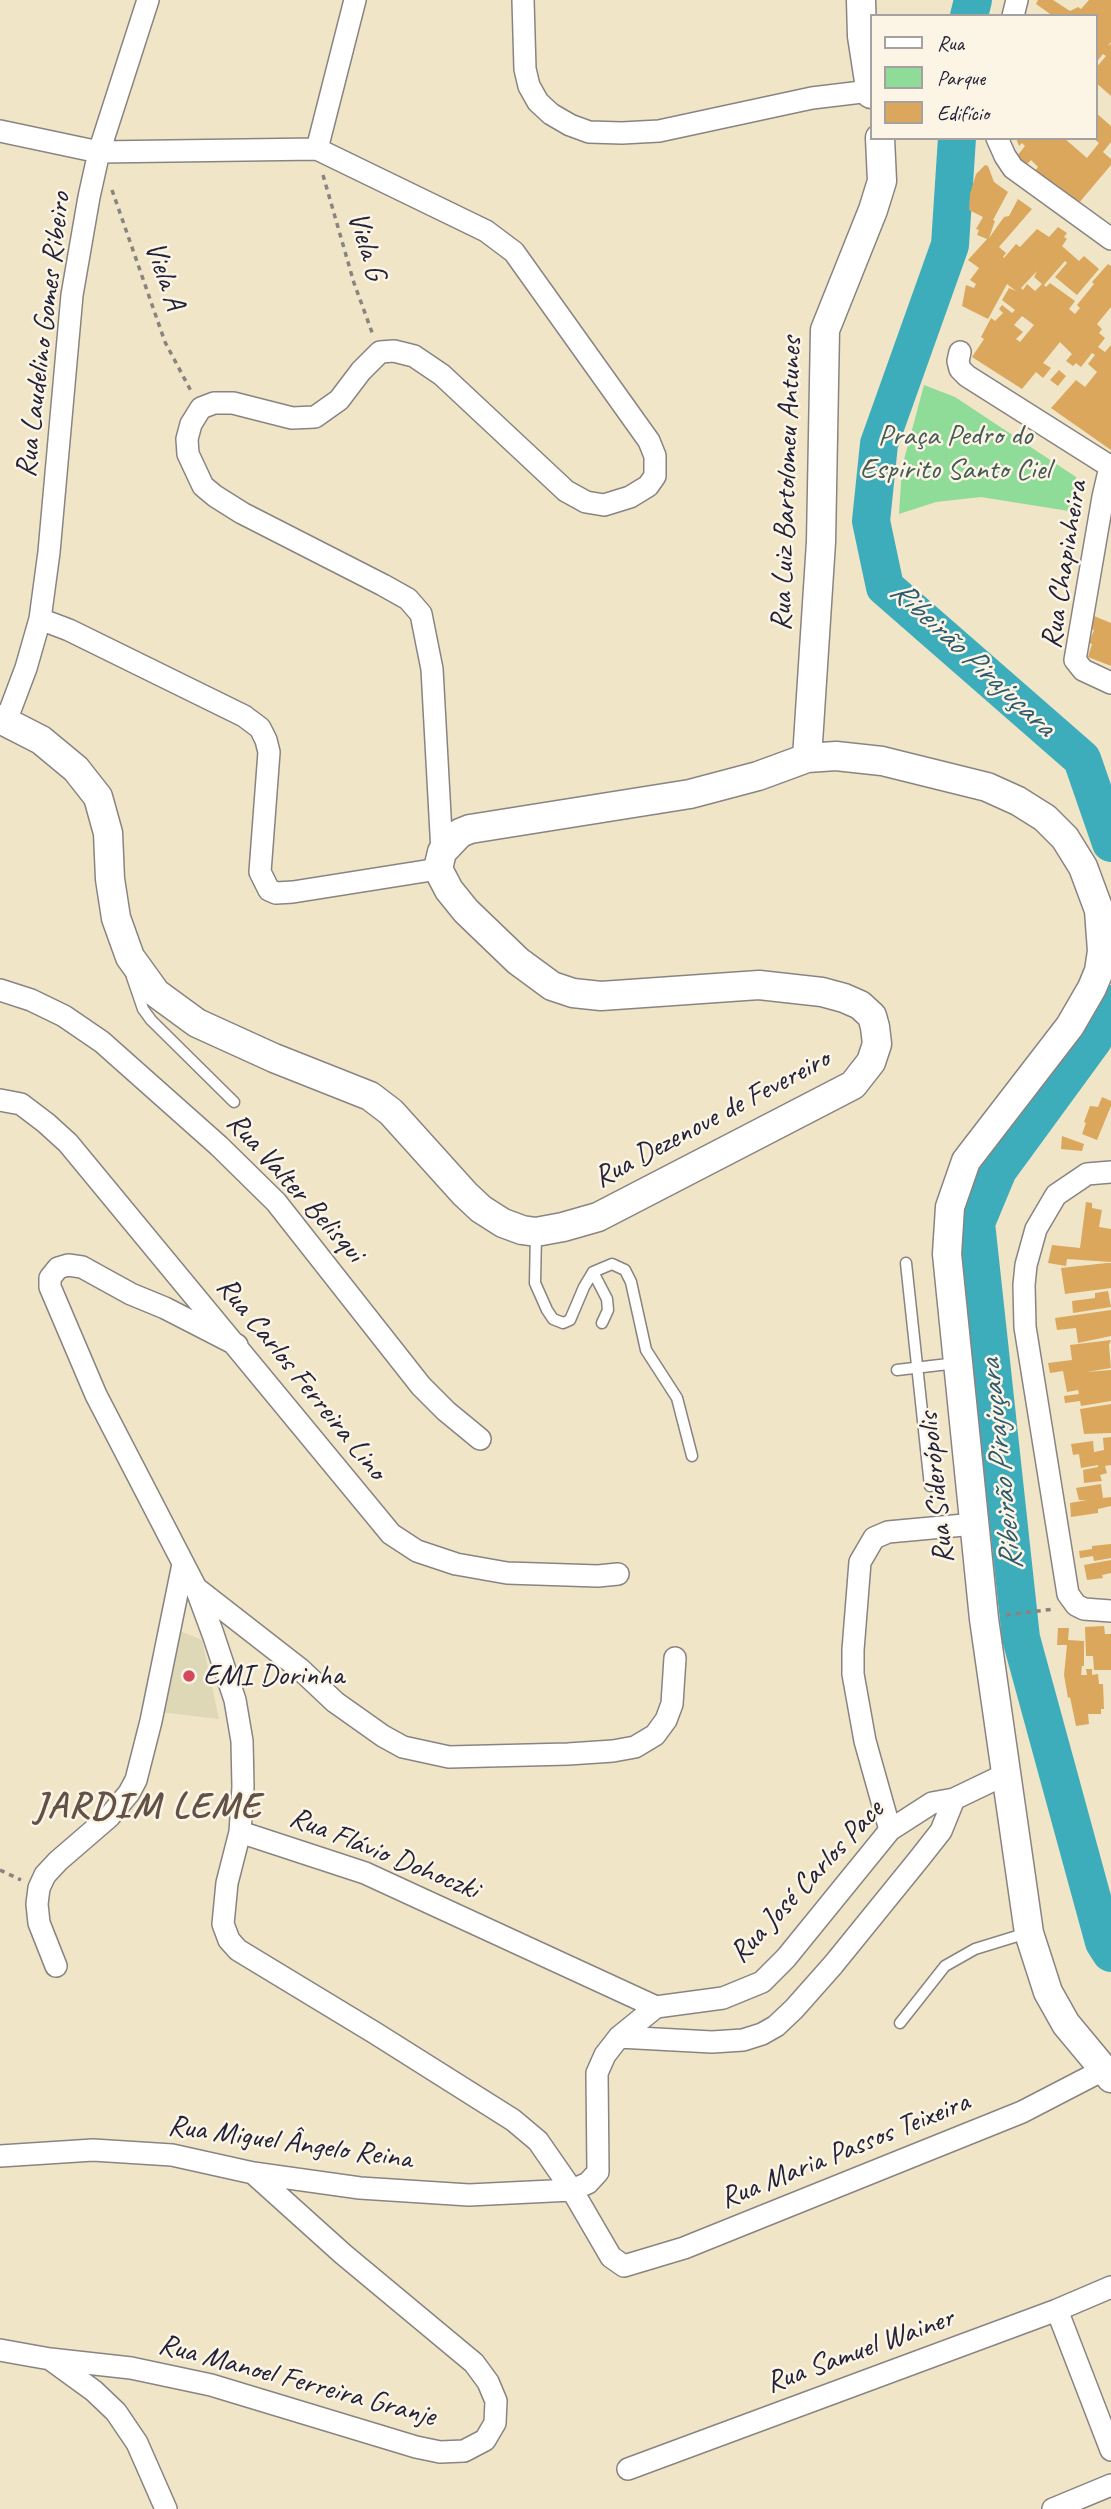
<!DOCTYPE html>
<meta charset="utf-8">
<style>
body{margin:0}
#map{position:relative;width:1111px;height:2509px;overflow:hidden;background:#f0e5c7;font-family:Caveat,sans-serif}
canvas{display:block}
.legend{position:absolute;left:870px;top:14px;width:228px;height:126px;box-sizing:border-box;background:#fcf5e5;border:2px solid #a5a1a1;margin:0;padding:9px 12px;list-style:none;font-size:21px;color:#22223b}
.legend li{display:flex;align-items:center;gap:14px;height:35px}
.legend b{width:35px;border:2px solid #a5a1a1}
</style>
<div id="map">
<canvas width="1111" height="2509"></canvas>
<ul class="legend">
<li><b style="height:9px;background:#fff"></b>Rua</li>
<li><b style="height:19px;background:#8fdb98"></b>Parque</li>
<li><b style="height:19px;background:#daa75d"></b>Edifício</li>
</ul>
</div>
<script>
const ctx = document.querySelector('canvas').getContext('2d');
ctx.lineJoin = 'round';
function fillPath(path, color) { ctx.fillStyle = color; ctx.fill(path, 'evenodd'); }
const shape = rows => new Path2D(rows.map(r => 'M' + r).join(''));
function stroke(path, color, width, dash) { ctx.strokeStyle = color; ctx.lineWidth = width; ctx.lineCap = dash ? 'butt' : 'round'; ctx.setLineDash(dash || []); ctx.stroke(path); }
function drawText(font, color, halo, rows, align = 'center') {
  ctx.font = font + ' Caveat,sans-serif'; ctx.lineWidth = 5; ctx.setLineDash([]); ctx.textBaseline = 'middle'; ctx.strokeStyle = halo; ctx.fillStyle = color; for (const [text, x, y, turn = 0] of rows) {
    ctx.save(); ctx.translate(x, y); ctx.rotate((+turn || 0) * Math.PI / 180); ctx.textAlign = isNaN(turn) ? turn : align; if (halo) ctx.strokeText(text, 0, 0); ctx.fillText(text, 0, 0); ctx.restore();
  }
}
fillPath(shape([
 [177,1630,202,1640,219,1719,160,1712]
]), '#ded8b7');
fillPath(shape([
 [924,385,955,397,1076,477,1075,512,981,497,936,502,899,514,902,467]
]), '#8fdb98');
stroke(shape([
 [969,16,973,0],
 [957,138,950,245,879,444,871,521,885,587,1082,759,1111,843],
 [1111,1004,1093,1040,998,1170,976,1223,1021,1638,1104,1942,1111,1953]
]), '#3eadbb', 38);
fillPath(shape([
 [1038,0,1053,0,1070,11,1078,7,1081,9,1089,0,1111,0,1111,42,1108,46,1111,44,1111,96,1095,82,1095,69,1106,56,1103,54,1095,64,1095,16,1053,16,1036,4],
 [1095,112,1111,126,1111,142,1103,152,1111,159,1111,165,1078,204,1034,172,1038,167,1031,160,1026,165,1017,156,1025,146,1022,143,1019,146,1016,138,1064,138,1087,158,1099,143,1093,138,1095,138],
 [985,165,988,166,994,182,1008,192,993,220,995,221,989,238,1004,217,1009,216,1018,199,1032,209,999,247,1006,253,1003,257,1004,258,1016,244,1020,247,1037,229,1049,237,1058,227,1067,233,1064,237,1067,239,1062,246,1079,261,1084,256,1099,269,1077,295,1055,277,1067,263,1065,261,1044,285,1046,287,1050,283,1075,301,1069,309,1075,314,1080,308,1077,305,1094,284,1092,282,1108,264,1111,266,1111,307,1097,324,1102,329,1099,333,1105,338,1098,347,1105,352,1111,345,1111,450,1051,408,1076,380,1085,387,1097,372,1088,364,1095,355,1092,353,1081,367,1076,363,1073,366,1066,361,1072,354,1060,342,1043,363,1051,368,1043,378,1036,372,1022,389,972,357,984,339,981,337,991,318,995,321,1003,313,999,309,1002,305,1012,313,1015,310,1002,300,1009,288,1016,291,1007,284,988,319,962,306,966,285,974,288,976,284,970,280,979,268,968,260,987,239,977,235,979,230,976,229,983,217,969,210,970,194,976,174],
 [1037,271,1034,277,1042,284,1035,291,1027,284,1023,290,1021,288],
 [1022,316,1034,325,1020,342,1016,339,1023,332,1014,325],
 [1059,370,1066,376,1058,386,1050,380],
 [1094,616,1111,623,1111,666,1088,657,1092,644,1089,643,1094,630,1092,629],
 [1102,1097,1111,1101,1111,1106,1097,1140,1082,1134,1086,1123,1084,1122,1090,1106,1098,1107],
 [1062,1136,1084,1144,1082,1151,1061,1149],
 [1086,1202,1092,1203,1092,1208,1102,1210,1099,1227,1111,1229,1111,1262,1067,1259,1066,1266,1048,1263,1052,1245,1080,1248],
 [1107,1263,1111,1263,1111,1288,1065,1294,1061,1268],
 [1108,1291,1111,1307,1073,1313,1072,1301,1095,1298,1095,1293],
 [1111,1310,1111,1336,1078,1343,1076,1328,1057,1330,1055,1318],
 [1111,1340,1109,1345,1111,1368,1086,1372,1111,1370,1111,1401,1081,1406,1080,1401,1065,1403,1064,1396,1079,1394,1078,1390,1067,1392,1063,1371,1050,1373,1048,1363,1072,1360,1070,1345],
 [1111,1404,1111,1433,1084,1434,1080,1409],
 [1111,1437,1111,1465,1105,1466,1107,1473,1100,1475,1102,1481,1084,1483,1083,1470,1098,1467,1098,1465,1081,1468,1079,1454,1073,1455,1071,1444,1093,1441,1094,1452,1104,1450,1103,1438],
 [1101,1484,1103,1498,1111,1497,1111,1506,1098,1509,1098,1513,1071,1517,1070,1503,1087,1500,1079,1500,1076,1488],
 [1111,1544,1111,1558,1094,1561,1093,1556,1080,1558,1079,1551,1092,1549,1092,1546],
 [1111,1560,1111,1573,1102,1575,1103,1578,1087,1580,1084,1565],
 [1104,1626,1105,1634,1111,1634,1111,1670,1094,1670,1093,1656,1086,1656,1085,1627],
 [1058,1628,1069,1628,1068,1640,1084,1641,1084,1666,1082,1666,1081,1675,1087,1675,1086,1669,1092,1669,1092,1675,1098,1674,1099,1684,1103,1684,1104,1709,1101,1709,1101,1714,1088,1714,1089,1724,1076,1726,1070,1697,1068,1698,1064,1675,1067,1645,1057,1645]
]), '#daa75d');
const lane = shape([
 [132,977,143,1009,151,1020,234,1102],
 [536,1233,535,1283,547,1310,553,1319,563,1323,570,1320,584,1287,593,1272,612,1264,625,1270,631,1282,646,1350,677,1398,692,1456],
 [906,1263,930,1486],
 [593,1272,607,1299,608,1310,602,1323],
 [897,1370,957,1363],
 [900,2023,945,1966,975,1949,1027,1933]
]);
const street = shape([
 [523,0,525,69,529,86,538,102,551,114,570,125,589,132,622,133,659,131,812,98,870,91],
 [1013,16,1017,0],
 [0,131,99,152,317,149,486,231,514,252,649,441,655,456,655,476,648,486,630,497,604,505,586,502,566,491,442,375,414,356,394,351,380,352,361,371,339,400,315,417,292,418,233,403,214,403,201,408,191,424,187,439,188,454,203,486,215,496,242,513,383,585,408,599,421,614,432,669,442,852],
 [997,138,1005,156,1013,168,1111,239],
 [317,149,355,0],
 [960,352,958,361,960,369,967,376,1111,467],
 [1110,467,1103,497,1075,660,1083,670,1111,683],
 [40,619,69,630,244,716,260,728,266,740,269,752,260,872,269,890,276,893,293,892,438,869],
 [6,721,26,668,40,619,49,552,72,295,89,197,99,152,148,0],
 [0,990,31,1000,64,1016,102,1042,219,1146,276,1202,421,1386,446,1411,480,1439],
 [0,1100,21,1104,46,1123,68,1143,391,1534,417,1551,456,1564,507,1573,598,1576,618,1574],
 [1111,1172,1087,1174,1056,1195,1036,1229,1026,1265,1024,1285,1025,1327,1068,1594,1076,1605,1084,1609,1111,1611],
 [237,1345,165,1308,131,1294,82,1267,68,1265,58,1268,50,1278,50,1287,96,1395,196,1588,213,1634,235,1700,242,1741,243,1787,240,1832,365,1873,656,2007],
 [196,1588,300,1669,335,1702,383,1736,403,1747,449,1757,568,1754,613,1751,635,1747,655,1735,666,1720,672,1704,675,1658],
 [890,1830,865,1741,853,1674,853,1650,860,1562,874,1538,888,1532,975,1524],
 [240,1832,227,1883,223,1924,229,1940,238,1950,375,2033,513,2120,538,2141,572,2190,611,2257,624,2266,684,2248,1022,2112,1105,2069],
 [56,1966,39,1923,37,1904,39,1888,45,1875,58,1861,109,1817,129,1793,136,1780,151,1721,183,1564],
 [619,2037,712,2042,743,2040,762,2034,776,2026,794,2009,833,1965,919,1859,941,1831,954,1799],
 [0,2156,93,2150,172,2155,253,2173,360,2188,469,2195,572,2190,588,2183,598,2172,597,2073,605,2055,619,2037,656,2007,723,1998,762,1982,786,1958,890,1830,932,1803,954,1799,1006,1774],
 [1057,2310,1111,2450],
 [0,2350,50,2359,94,2391,116,2412,137,2443,166,2509],
 [50,2359,131,2368,211,2385,416,2447,440,2452,464,2451,485,2440,495,2423,496,2401,488,2382,474,2363,343,2254,253,2173],
 [628,2469,1057,2310,1111,2287],
 [1053,2509,1111,2485]
]);
const secondary = shape([
 [861,0,862,36,871,94],
 [0,719,41,740,76,769,98,797,108,833,110,879,116,918,130,957,156,993,197,1023,274,1058,370,1096,391,1112,465,1194,481,1209,503,1223,522,1230,536,1232,563,1227,598,1217,853,1085,871,1062,877,1044,875,1027,872,1016,860,1005,844,998,822,992,759,985,601,996,573,993,552,986,518,961,466,911,449,890,438,869,442,852,460,833,470,829,690,794,758,776,807,758,836,756,882,761,987,787,1018,801,1045,818,1065,838,1083,867,1099,910,1102,951,1099,971,1092,988,1070,1026,966,1161,950,1207,947,1254,984,1619,1029,1933,1048,1992,1066,2024,1111,2078],
 [807,758,821,542,825,330,873,210,882,181,880,138]
]);
stroke(lane, '#898481', 13);
stroke(street, '#898481', 24);
stroke(secondary, '#898481', 31);
stroke(shape([
 [323,175,354,283,373,335],
 [112,190,165,342,191,391],
 [1006,1615,1054,1609],
 [0,1870,21,1880]
]), '#898481', 3.5, [5, 5]);
stroke(lane, '#fff', 10);
stroke(street, '#fff', 21);
stroke(secondary, '#fff', 28);
for (const [x, y, r, color] of [
 [189,1676,7,"#d1495b"]
]) { const dot = new Path2D(); dot.arc(x, y, r, 0, 2 * Math.PI); ctx.fillStyle = color; ctx.fill(dot); stroke(dot, '#fcf5e5', 2.5); }
drawText('30px', '#22223b', '#fcf5e5', [
 ["Viela G",366,246,73],
 ["Viela A",164,276,71],
 ["Rua Laudelino Gomes Ribeiro",44,335,-83],
 ["Rua Luiz Bartolomeu Antunes",787,484,-88],
 ["Rua Chapinheira",1065,565,-81],
 ["Rua Dezenove de Fevereiro",712,1119,-28],
 ["Rua Valter Belisqui",295,1188,48],
 ["Rua Carlos Ferreira Lino",301,1379,51],
 ["Rua Siderópolis",937,1488,-96],
 ["Rua Flávio Dohoczki",384,1854,22],
 ["Rua José Carlos Pace",807,1882,-47],
 ["Rua Miguel Ângelo Reina",290,2143,8],
 ["Rua Maria Passos Teixeira",845,2151,-22],
 ["Rua Samuel Wainer",860,2351,-20],
 ["Rua Manoel Ferreira Granje",297,2381,15]
]);
drawText('30px', '#435a57', '#fcf5e5', [
 ["Praça Pedro do",955,436],
 ["Espirito Santo Ciel",955,470]
]);
drawText('30px', '#22223b', '#fcf5e5', [
 ["EMI Dorinha",203,1676]
], 'left');
drawText('italic 32px', '#2d5a6e', '#fcf5e5', [
 ["Ribeirão Pirajuçara",972,659,43],
 ["Ribeirão Pirajuçara",1002,1465,-96]
]);
ctx.letterSpacing = '2px';
drawText('bold 37px', '#625147', '#fcf5e5', [
 ["JARDIM LEME",148,1807]
]);
ctx.letterSpacing = '0px';
</script>
